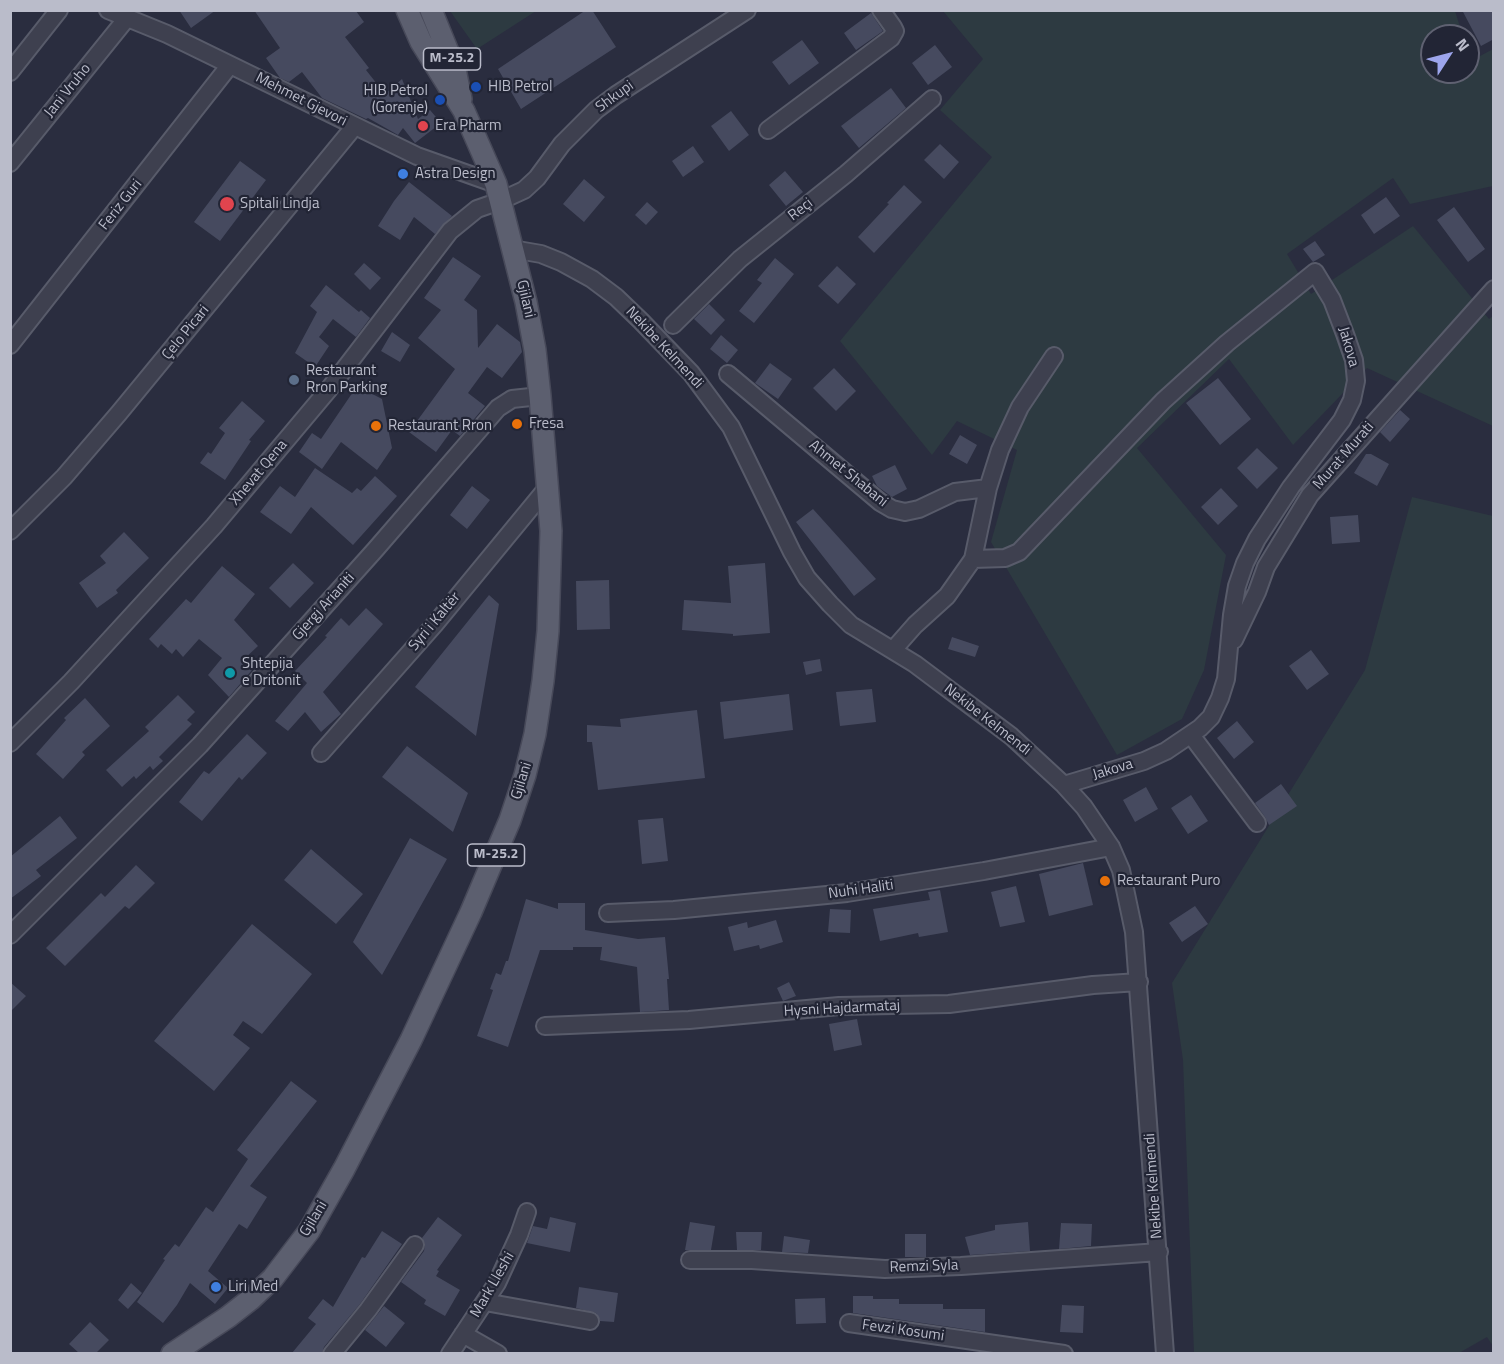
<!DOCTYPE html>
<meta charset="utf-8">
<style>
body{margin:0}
#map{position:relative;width:1504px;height:1364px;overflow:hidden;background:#2a2d3f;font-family:"Titillium Web",sans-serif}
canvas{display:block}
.frame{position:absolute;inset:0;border:12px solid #babcca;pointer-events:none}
.north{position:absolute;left:1420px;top:24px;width:60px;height:60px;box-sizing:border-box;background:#222535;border:2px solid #5f6171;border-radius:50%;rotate:54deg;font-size:16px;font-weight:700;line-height:24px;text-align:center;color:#babcca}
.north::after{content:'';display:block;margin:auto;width:21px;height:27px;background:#9da5ec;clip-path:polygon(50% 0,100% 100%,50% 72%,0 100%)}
</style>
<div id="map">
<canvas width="1504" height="1364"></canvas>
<div class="frame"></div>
<div class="north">N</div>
</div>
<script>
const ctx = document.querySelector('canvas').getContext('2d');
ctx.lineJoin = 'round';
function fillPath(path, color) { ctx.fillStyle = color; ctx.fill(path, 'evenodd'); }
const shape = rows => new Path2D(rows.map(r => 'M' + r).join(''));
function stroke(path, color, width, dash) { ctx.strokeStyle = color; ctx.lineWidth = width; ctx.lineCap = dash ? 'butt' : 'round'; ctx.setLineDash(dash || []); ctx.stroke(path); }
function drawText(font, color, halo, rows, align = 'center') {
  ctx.font = font + ' "Titillium Web",sans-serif'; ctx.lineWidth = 4.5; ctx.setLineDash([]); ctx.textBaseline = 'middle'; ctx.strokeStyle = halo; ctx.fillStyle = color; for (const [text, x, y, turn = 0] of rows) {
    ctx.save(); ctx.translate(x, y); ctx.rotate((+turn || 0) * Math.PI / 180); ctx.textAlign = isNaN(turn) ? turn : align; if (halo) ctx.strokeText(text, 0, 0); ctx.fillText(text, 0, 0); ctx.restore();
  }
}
fillPath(shape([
 [450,11,536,11,477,49],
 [943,11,1455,11,1463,36,1432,36,1432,72,1468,72,1468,53,1471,61,1493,49,1493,186,1410,204,1393,178,1287,254,1311,294,1413,226,1489,319,1493,316,1493,426,1367,368,1293,445,1229,359,1137,448,1226,555,1204,670,1182,719,1117,755,991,542,1017,450,957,421,932,455,840,341,992,157,940,110,983,59],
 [1412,497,1493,516,1493,1346,1487,1337,1459,1353,1194,1353,1183,1060,1172,983,1365,670]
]), '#2d3a41');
fillPath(shape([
 [179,10,216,10,191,28],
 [254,10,356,11,364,22,345,37,369,68,366,70,385,94,402,79,418,119,430,110,441,123,415,143,403,128,398,135,368,118,366,119,322,98,302,72,289,82,280,78,266,58,280,48],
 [586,10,592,10,616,47,521,109,498,69],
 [1462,10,1494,10,1494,39,1481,46],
 [871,13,883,31,856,50,844,33],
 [802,40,819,63,789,85,772,62],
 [935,45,952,67,928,85,912,63],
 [891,88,906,108,859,148,841,126],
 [731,111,749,135,729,151,711,126],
 [940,144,959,162,944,179,924,160],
 [693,146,704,162,683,177,672,161],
 [240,161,266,180,220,241,194,222],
 [785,171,803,192,786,206,769,185],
 [584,179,605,197,584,222,563,204],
 [409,182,452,216,435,234,414,217,400,240,378,226,394,201],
 [904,185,922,202,874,253,858,237,889,204,887,203],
 [1386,197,1400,216,1374,234,1361,215],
 [647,202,658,212,646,225,635,215],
 [1454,207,1485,249,1468,262,1437,220],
 [1315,241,1325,255,1313,262,1303,249],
 [453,257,481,276,464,300,477,310,478,348,497,324,520,342,522,352,502,378,487,367,468,393,485,406,460,436,452,430,436,452,409,432,455,369,418,338,441,310,424,298],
 [775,258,794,274,754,323,739,311,762,283,757,280],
 [364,263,381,278,370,290,354,274],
 [837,266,856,284,838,304,818,286],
 [326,285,359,312,361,310,370,318,356,337,333,319,319,337,329,346,315,367,295,353,317,312,310,306],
 [709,304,725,320,711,335,694,319],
 [392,332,410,345,400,362,381,351],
 [721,335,738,350,727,363,710,349],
 [770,363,792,379,778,399,755,383],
 [834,368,856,391,836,411,813,388],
 [1218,378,1251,419,1220,445,1186,403],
 [357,386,382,399,392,448,377,470,341,442,322,469,299,452,312,433,321,439],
 [242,401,265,421,249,440,251,441,225,480,200,463,208,452,211,454,225,433,219,428],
 [1400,410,1410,419,1390,442,1380,432],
 [960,435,977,445,967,464,949,454],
 [1257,448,1278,468,1257,489,1237,468],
 [1366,454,1371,454,1389,464,1377,486,1354,473],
 [895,465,907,489,892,497,877,486,872,476],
 [315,468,352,493,357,488,361,491,375,476,397,496,353,545,311,507,291,534,260,512,280,486,295,497],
 [472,486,490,500,467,529,450,515],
 [1221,488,1238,506,1218,525,1201,507],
 [813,509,876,579,854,596,796,522],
 [1358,515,1360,542,1332,544,1330,517],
 [124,532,149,558,116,590,118,593,97,608,79,583,106,563,100,556],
 [293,563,314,583,290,608,269,588],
 [765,563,770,633,733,636,733,634,682,630,684,600,731,603,728,566],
 [222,566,255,594,234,620,258,646,242,661,252,670,229,697,208,675,222,658,199,639,183,657,176,649,172,654,161,644,158,648,149,639,186,599,191,603],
 [609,580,610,629,577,630,576,581],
 [489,595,499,604,476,736,415,687],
 [366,608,383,624,323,692,341,714,321,732,305,712,288,731,275,721,307,683,295,671,327,637,325,636,341,618,349,626],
 [952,637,979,646,975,657,948,649],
 [1311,650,1329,674,1307,690,1289,666],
 [820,659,822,671,806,675,803,662],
 [872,689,876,722,840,726,836,692],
 [789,694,793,730,724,739,720,702],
 [178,695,195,712,187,720,192,724,159,757,163,761,153,770,150,766,136,779,134,776,122,787,106,770,149,731,145,727],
 [85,698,110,726,82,752,85,755,63,779,36,754,66,720,64,718],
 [697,710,705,778,598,790,592,742,587,742,587,725,621,727,620,719],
 [1237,721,1254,742,1234,759,1217,738],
 [247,734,267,753,242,780,239,777,202,821,179,802,204,771,209,774],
 [407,746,468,793,453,832,382,777],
 [1281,784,1297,806,1269,825,1265,817,1255,803],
 [1146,787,1158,809,1135,822,1123,800],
 [1191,795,1208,821,1188,834,1171,808],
 [60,816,77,838,36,870,41,876,10,899,10,857],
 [663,818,668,861,642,864,638,820],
 [410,838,447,859,382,975,353,942],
 [311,849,363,894,336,924,284,880],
 [1083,863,1093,905,1049,916,1039,874],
 [136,865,155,883,129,909,125,906,65,966,46,948,101,893,105,897],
 [1016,886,1025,922,1000,927,991,892],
 [940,890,948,932,919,937,918,933,880,941,873,909,930,900,928,892],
 [526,899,558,909,558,903,585,903,585,930,638,939,665,937,669,979,667,979,669,1010,640,1012,637,967,600,960,602,947,573,947,573,950,540,950,508,1047,477,1036,493,990,490,989,496,973,501,975,506,961,508,961],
 [1195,906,1208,924,1182,942,1169,923],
 [830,909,851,910,850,933,828,932],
 [776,920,783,942,760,949,759,945,734,951,728,927,747,922,748,928],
 [252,924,312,974,262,1034,243,1021,233,1035,250,1048,214,1091,154,1041],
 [10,982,26,996,10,1012],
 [789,982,796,996,783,1001,777,988],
 [857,1019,862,1045,834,1051,829,1024],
 [291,1081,317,1101,250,1186,267,1197,247,1229,239,1224,208,1271,228,1288,215,1304,190,1283,177,1305,163,1323,137,1302,165,1260,163,1259,175,1244,179,1247,206,1207,213,1212,248,1159,237,1150],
 [438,1217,462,1235,437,1270,439,1271,436,1276,460,1290,445,1316,424,1304,426,1300,401,1282,424,1251,425,1245,422,1238],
 [550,1217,576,1223,570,1252,527,1243,533,1226,547,1229],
 [690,1222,715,1226,711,1250,685,1250],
 [1028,1222,1030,1251,970,1255,965,1237,995,1230,995,1225],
 [1061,1223,1092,1224,1091,1246,1059,1249],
 [382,1231,402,1244,360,1304,324,1347,322,1353,292,1353,316,1324,308,1318,323,1299,333,1307,362,1257,365,1258],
 [736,1232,762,1232,761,1250,737,1250],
 [905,1234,926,1234,926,1257,905,1257],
 [784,1236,810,1240,808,1253,782,1252],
 [131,1283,142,1293,128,1309,118,1300],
 [579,1287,618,1293,614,1322,600,1321,596,1313,576,1308],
 [853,1296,873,1296,873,1299,899,1299,899,1304,943,1304,943,1309,985,1309,985,1332,853,1313],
 [825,1298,826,1323,796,1324,795,1299],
 [1062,1305,1084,1306,1083,1333,1060,1332],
 [384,1306,405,1323,386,1347,365,1330],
 [90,1322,109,1340,96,1353,79,1353,69,1344]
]), '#464a5f');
const minor = shape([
 [108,10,167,34,417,156,496,184],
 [10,72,59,10],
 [768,130,891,38,895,31,893,27,881,10],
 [10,163,127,18],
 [512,249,541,254,561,262,592,279,616,297,641,321,691,373,731,427,792,552,807,578,830,604,851,625,915,664,1011,736,1064,785,1084,807,1111,847,1121,870,1134,932,1165,1354],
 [673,325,740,259,846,174,932,99],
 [10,345,230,65],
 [728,374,880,502,892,509,905,512,919,509,955,492,988,488],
 [10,531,64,477,119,413,354,127],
 [973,559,1005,558,1019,552,1163,401,1227,343,1315,272,1332,300,1345,334,1354,360,1356,381,1352,400,1342,420,1291,487,1257,539,1245,563,1237,586,1232,615,1226,679,1220,698,1211,717,1200,728,1166,751,1144,761,1064,785],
 [1234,640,1257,592,1266,567,1310,495,1494,289],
 [893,650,915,625,947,596,973,559,988,488,1000,450,1020,407,1054,356],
 [1191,735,1257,823],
 [10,743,71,682,214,526,329,389,450,231,477,209,500,201,524,190,537,178,562,144,596,110,616,95,747,10],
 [321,753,435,624,547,488],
 [608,913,674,910,847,893,984,871,1111,847],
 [10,935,200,745,375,550,498,408,512,399,540,396],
 [545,1026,689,1020,839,1006,949,1004,1093,985,1139,982],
 [690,1260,752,1260,885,1269,961,1266,1159,1252],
 [485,1302,590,1321],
 [849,1323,1064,1354],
 [463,1334,498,1354],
 [332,1354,368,1310,415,1245],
 [450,1354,497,1283,519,1235,527,1212]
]);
const major = shape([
 [431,10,455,69,461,99],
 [172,1354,228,1317,251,1299,273,1278,309,1231,344,1169,411,1040,471,912,510,820,525,775,535,734,543,681,548,631,551,531,540,396,535,350,526,302,496,184,464,111,421,42,407,10]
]);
stroke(minor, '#585b6a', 20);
stroke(major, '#474959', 24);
stroke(minor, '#3e404f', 16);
stroke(major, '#5c5f6f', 21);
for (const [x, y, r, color] of [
 [476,87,6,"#1a4fb4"],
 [440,100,6,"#1a4fb4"],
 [423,126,6,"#e0444e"],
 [403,174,6,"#3f7fe0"],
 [227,204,8,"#e0444e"],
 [294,380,6,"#5c6f8a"],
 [517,424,6,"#e8710a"],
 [376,426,6,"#e8710a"],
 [230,673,6,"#0f9aa8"],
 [1105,881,6,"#e8710a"],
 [216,1287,6,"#3f7fe0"]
]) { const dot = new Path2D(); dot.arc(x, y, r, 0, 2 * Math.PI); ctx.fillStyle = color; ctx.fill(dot); stroke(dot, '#222535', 2); }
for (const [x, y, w] of [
 [452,59,57],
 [496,855,57]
]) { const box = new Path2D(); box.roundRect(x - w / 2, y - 11, w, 22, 4.5); ctx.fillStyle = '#222535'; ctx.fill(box); stroke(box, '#babcca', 1.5); }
drawText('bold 14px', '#babcca', null, [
 ["M-25.2",452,59],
 ["M-25.2",496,855]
]);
drawText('15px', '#babcca', '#222535', [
 ["HIB Petrol",488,87],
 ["HIB Petrol",428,91,"right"],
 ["(Gorenje)",428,108,"right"],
 ["Era Pharm",435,126],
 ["Astra Design",415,174],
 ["Spitali Lindja",240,204],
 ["Restaurant",306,371],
 ["Rron Parking",306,388],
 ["Fresa",529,424],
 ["Restaurant Rron",388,426],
 ["Shtepija",242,664],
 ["e Dritonit",242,681],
 ["Restaurant Puro",1117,881],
 ["Liri Med",228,1287]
], 'left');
drawText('15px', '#babcca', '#222535', [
 ["Jani Vruho",68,91,-51],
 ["Shkupi",615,97,-36],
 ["Mehmet Gjevori",301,100,27],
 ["Feriz Guri",121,205,-52],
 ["Reçi",801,210,-38],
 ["Gjilani",525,299,77],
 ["Çelo Picari",186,333,-51],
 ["Jakova",1348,347,74],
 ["Nekibe Kelmendi",664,348,47],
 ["Murat Murati",1344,456,-49],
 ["Xhevat Qena",259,473,-50],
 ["Ahmet Shabani",848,474,39],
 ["Gjergj Arianiti",324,607,-48],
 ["Syri i Kaltër",435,622,-50],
 ["Nekibe Kelmendi",987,720,38],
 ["Jakova",1113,770,-17],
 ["Gjilani",522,781,-73],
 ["Nuhi Haliti",861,890,-8],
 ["Hysni Hajdarmataj",842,1009,-3],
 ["Nekibe Kelmendi",1154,1186,-94],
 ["Gjilani",314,1219,-59],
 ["Remzi Syla",924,1267,-2],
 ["Mark Lleshi",493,1285,-60],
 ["Fevzi Kosumi",903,1331,8]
]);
</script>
